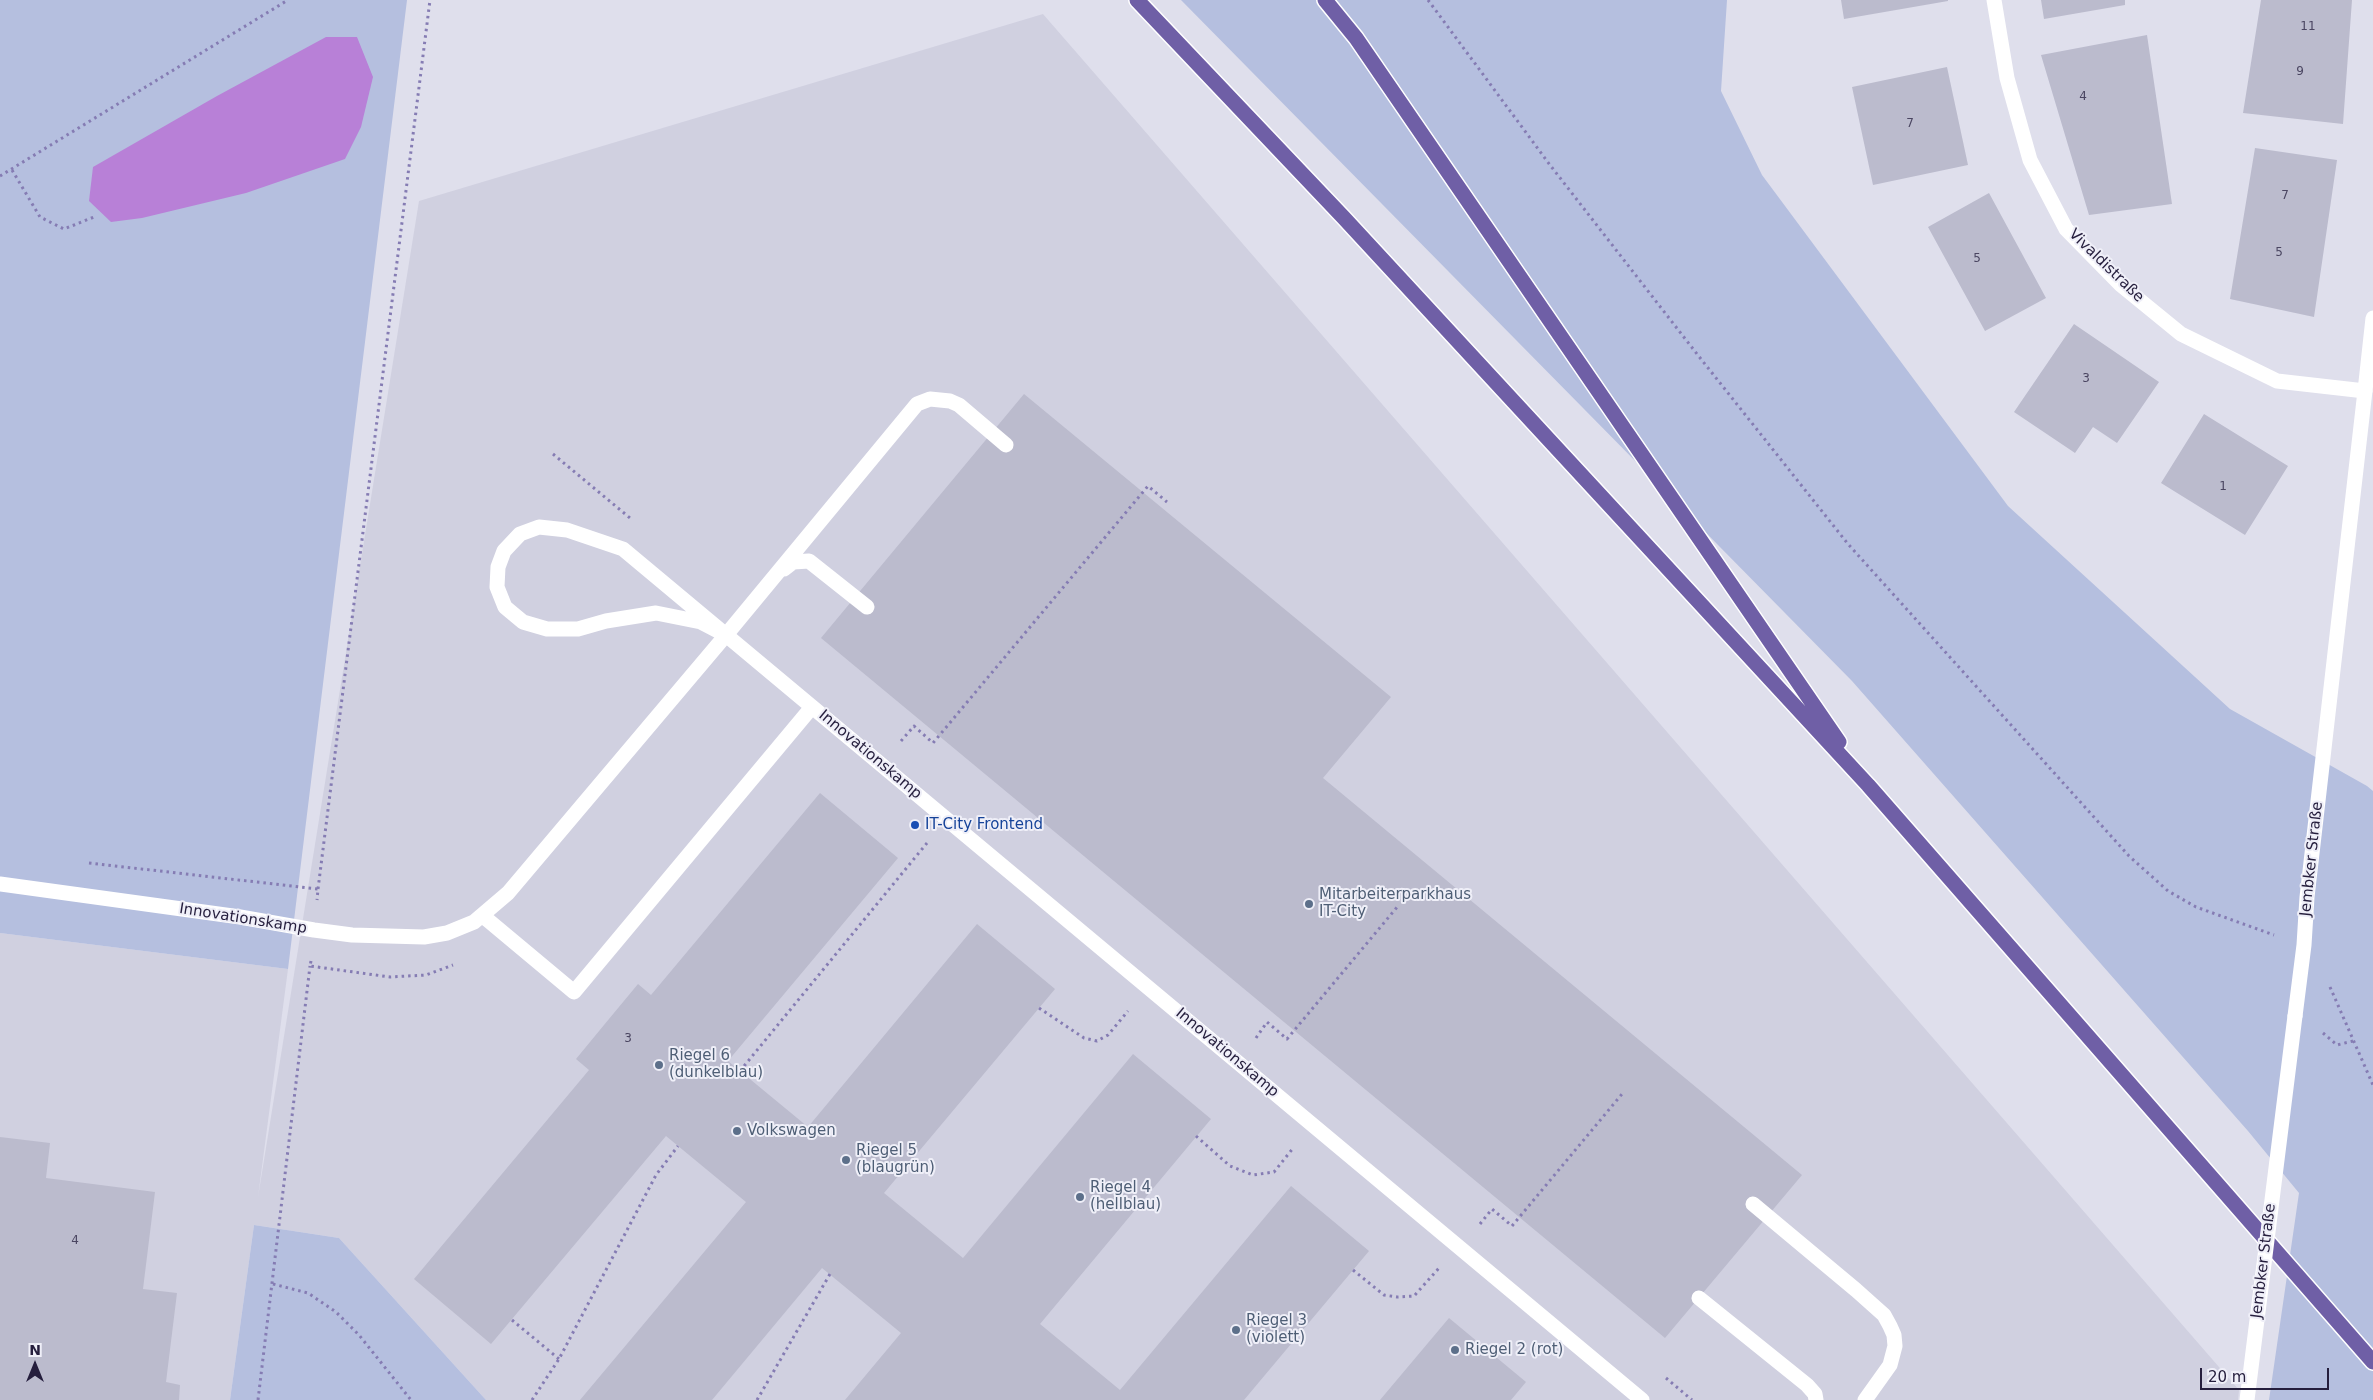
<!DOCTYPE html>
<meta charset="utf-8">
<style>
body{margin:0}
#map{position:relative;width:2373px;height:1400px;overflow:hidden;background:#dfdfec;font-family:"DejaVu Sans",sans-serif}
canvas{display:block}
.north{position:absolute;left:10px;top:1340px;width:50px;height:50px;-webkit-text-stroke:4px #efeff8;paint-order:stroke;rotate:0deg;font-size:14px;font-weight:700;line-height:20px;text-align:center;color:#251e3d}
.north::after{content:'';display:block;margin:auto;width:18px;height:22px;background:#251e3d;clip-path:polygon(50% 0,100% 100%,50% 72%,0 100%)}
.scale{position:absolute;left:2200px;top:1368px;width:129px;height:22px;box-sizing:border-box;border:2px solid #251e3d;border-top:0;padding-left:6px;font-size:15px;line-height:18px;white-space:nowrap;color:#251e3d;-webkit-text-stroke:4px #efeff8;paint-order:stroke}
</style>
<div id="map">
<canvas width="2373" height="1400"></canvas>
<div class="north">N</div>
<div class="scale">20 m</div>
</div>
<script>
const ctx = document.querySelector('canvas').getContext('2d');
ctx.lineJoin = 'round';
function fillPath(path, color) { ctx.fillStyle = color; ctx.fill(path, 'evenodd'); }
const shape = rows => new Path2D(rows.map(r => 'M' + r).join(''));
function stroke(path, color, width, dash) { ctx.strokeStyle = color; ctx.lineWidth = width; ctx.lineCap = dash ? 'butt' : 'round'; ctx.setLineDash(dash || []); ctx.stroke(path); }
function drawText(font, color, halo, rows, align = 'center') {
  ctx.font = font + ' "DejaVu Sans",sans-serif'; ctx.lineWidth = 4; ctx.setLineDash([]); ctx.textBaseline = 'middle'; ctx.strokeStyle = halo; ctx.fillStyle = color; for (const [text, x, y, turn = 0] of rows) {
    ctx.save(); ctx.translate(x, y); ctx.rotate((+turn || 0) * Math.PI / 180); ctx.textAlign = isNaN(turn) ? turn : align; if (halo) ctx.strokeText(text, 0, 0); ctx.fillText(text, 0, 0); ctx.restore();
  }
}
fillPath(shape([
 [1043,14,2239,1390,2238,1400,486,1400,339,1238,254,1225,230,1400,0,1400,0,933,288,969,258,1197,419,201]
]), '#d0d0e0');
fillPath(shape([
 [0,0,407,0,288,969,0,933],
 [1181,0,1727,0,1721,91,1762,175,2008,506,2230,709,2367,786,2373,791,2373,1400,2269,1400,2299,1193,2248,1131,1852,681],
 [254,1225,339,1238,486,1400,230,1400]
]), '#b5bfdf');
fillPath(shape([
 [326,37,357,37,373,77,361,127,345,159,246,193,142,218,111,222,89,201,93,167,217,96]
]), '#b880d7');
fillPath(shape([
 [1841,0,1948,0,1948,1,1844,19],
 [2041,0,2125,0,2125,5,2044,19],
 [2261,0,2352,0,2343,124,2243,113],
 [2147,35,2172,204,2089,215,2041,55],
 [1947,67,1968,165,1873,185,1852,87],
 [2255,148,2337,160,2314,317,2230,299],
 [1989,193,2046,298,1985,331,1928,227],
 [2074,324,2159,382,2117,443,2093,427,2075,453,2014,412],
 [1024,394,1391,697,1323,778,1802,1175,1665,1338,821,638],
 [2204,414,2288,466,2245,535,2161,483],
 [820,793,898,858,728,1061,808,1127,977,924,1055,989,884,1193,963,1258,1133,1054,1211,1119,1040,1324,1120,1390,1291,1186,1369,1251,1244,1400,845,1400,901,1333,822,1268,712,1400,580,1400,746,1202,666,1136,491,1344,414,1279,589,1070,576,1059,604,1025,638,984,651,995],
 [0,1137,50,1143,46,1178,155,1192,143,1289,177,1293,166,1382,180,1385,179,1400,0,1400],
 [1449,1318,1526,1382,1511,1400,1380,1400]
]), '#bbbbcd');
const primary = shape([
 [1137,0,1344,218,1868,785,2373,1362],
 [1325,0,1356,38,1839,742]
]);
stroke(primary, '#fff', 18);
stroke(shape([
 [1428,0,1550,165,1697,354,1848,544,2129,856,2168,891,2196,907,2274,935],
 [12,170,40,217,64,229,94,217],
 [0,176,288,0],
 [553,454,630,518],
 [901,741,914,726,933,743,1148,486,1167,502],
 [89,863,318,889,317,900],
 [318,889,430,0],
 [311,961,310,966,390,977,426,975,453,965],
 [2330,987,2373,1085],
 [1039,1008,1084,1038,1097,1041,1108,1035,1128,1011],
 [2323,1033,2337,1045,2353,1041],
 [1256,1038,1267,1022,1287,1039,1398,906],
 [740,1071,927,843],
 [1196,1136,1230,1166,1253,1175,1274,1172,1294,1147],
 [1480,1224,1492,1209,1512,1226,1622,1094],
 [1353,1270,1384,1295,1397,1297,1414,1296,1439,1268],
 [273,1284,308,1293,336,1312,359,1335,411,1400],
 [512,1320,559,1359],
 [1666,1378,1692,1400],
 [258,1400,310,966],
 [532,1400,559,1359,656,1175,678,1146],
 [757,1400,830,1274]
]), '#857cb3', 3, [2.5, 4]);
stroke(shape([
 [539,527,567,530,623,549,726,635,701,622,656,613,606,621,578,629,547,629,523,622,505,607,497,587,498,567,504,551,520,534,539,527],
 [784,569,793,562,809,561,867,607],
 [726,635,917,404,930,399,950,401,959,405,1006,445],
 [2295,1016,2304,945,2307,897,2365,391],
 [1753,1204,1856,1290,1884,1315,1890,1326,1894,1335,1895,1346,1890,1365,1865,1400],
 [1699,1298,1807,1385,1815,1394,1816,1400]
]), '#fff', 15);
stroke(shape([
 [1994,0,2007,78,2030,160,2066,229,2121,285,2181,334,2277,381,2365,391,2373,318],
 [0,884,240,917,314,930,352,935,424,937,447,933,474,922,508,893,726,635,1642,1400],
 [483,916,574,992,812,707]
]), '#fff', 15);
stroke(primary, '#6f5fa6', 15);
stroke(shape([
 [2247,1400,2295,1016]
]), '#fff', 15);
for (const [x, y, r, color] of [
 [915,825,5,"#1a4fb4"],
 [1309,904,5,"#5c6f8a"],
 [659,1065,5,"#5c6f8a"],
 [737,1131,5,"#5c6f8a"],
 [846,1160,5,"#5c6f8a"],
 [1080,1197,5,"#5c6f8a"],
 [1236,1330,5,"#5c6f8a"],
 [1455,1350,5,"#5c6f8a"]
]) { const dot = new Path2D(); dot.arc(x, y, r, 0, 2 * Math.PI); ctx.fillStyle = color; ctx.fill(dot); stroke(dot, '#efeff8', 2); }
drawText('12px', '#4a4561', null, [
 ["11",2308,27],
 ["9",2300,72],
 ["4",2083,97],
 ["7",1910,124],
 ["7",2285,196],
 ["5",2279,253],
 ["5",1977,259],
 ["3",2086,379],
 ["1",2223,487],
 ["3",628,1039],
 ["4",75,1241]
]);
drawText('15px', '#251e3d', '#efeff8', [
 ["Vivaldistraße",2106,266,44],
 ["Innovationskamp",870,755,40],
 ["Jembker Straße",2312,859,-84],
 ["Innovationskamp",243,919,9],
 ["Innovationskamp",1227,1053,40],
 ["Jembker Straße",2264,1261,-83]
]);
drawText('15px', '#164399', '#efeff8', [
 ["IT-City Frontend",925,825]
], 'left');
drawText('15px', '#4e5e75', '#efeff8', [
 ["Mitarbeiterparkhaus",1319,895],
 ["IT-City",1319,912],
 ["Riegel 6",669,1056],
 ["(dunkelblau)",669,1073],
 ["Volkswagen",747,1131],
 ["Riegel 5",856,1151],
 ["(blaugrün)",856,1168],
 ["Riegel 4",1090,1188],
 ["(hellblau)",1090,1205],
 ["Riegel 3",1246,1321],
 ["(violett)",1246,1338],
 ["Riegel 2 (rot)",1465,1350]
], 'left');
</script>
